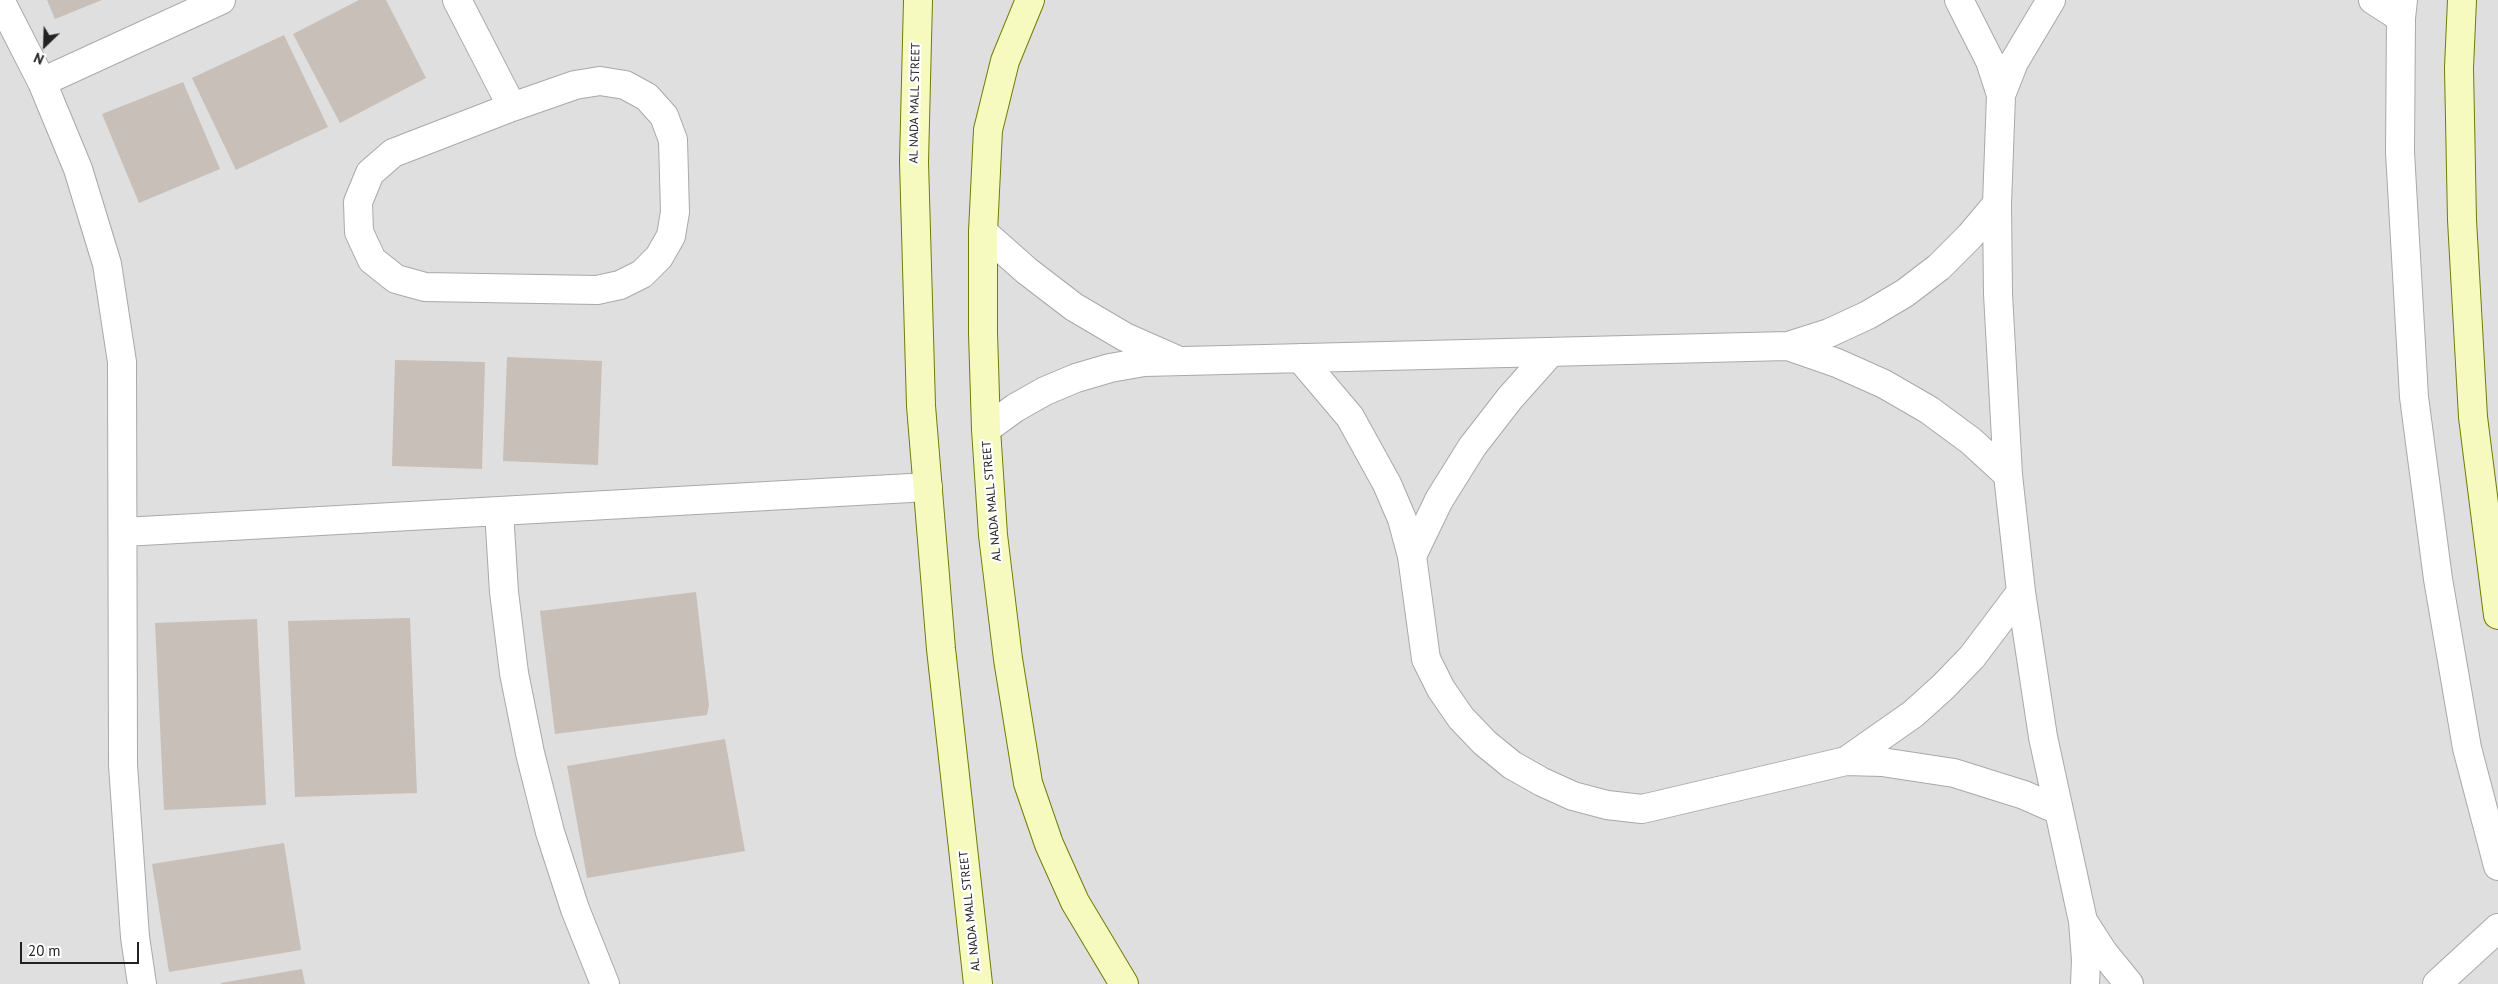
<!DOCTYPE html>
<style>
body{margin:0}
#map{position:relative;width:2498px;height:984px;overflow:hidden;background:#f2efe9;font-family:"PT Sans",sans-serif}
canvas{display:block}
.north{position:absolute;left:20px;top:20px;width:50px;height:50px;-webkit-text-stroke:4px #fff;paint-order:stroke;rotate:204deg;font-size:14px;font-weight:700;line-height:20px;text-align:center;color:#222}
.north::after{content:'';display:block;margin:auto;width:18px;height:22px;background:#222;clip-path:polygon(50% 0,100% 100%,50% 72%,0 100%)}
.scale{position:absolute;left:20px;top:942px;width:119px;height:22px;box-sizing:border-box;border:2px solid #222;border-top:0;padding-left:6px;font-size:15px;line-height:18px;white-space:nowrap;color:#222;-webkit-text-stroke:4px #fff;paint-order:stroke}
</style>
<div id="map">
<canvas width="2498" height="984"></canvas>
<div class="north">N</div>
<div class="scale">20 m</div>
</div>
<script>
const ctx = document.querySelector('canvas').getContext('2d');
ctx.lineJoin = 'round';
function fillPath(path, color) { ctx.fillStyle = color; ctx.fill(path, 'evenodd'); }
const shape = rows => new Path2D(rows.map(r => 'M' + r).join(''));
function stroke(path, color, width, dash) { ctx.strokeStyle = color; ctx.lineWidth = width; ctx.lineCap = dash ? 'butt' : 'round'; ctx.setLineDash(dash || []); ctx.stroke(path); }
function drawText(font, color, halo, rows, align = 'center') {
  ctx.font = font + ' "PT Sans",sans-serif'; ctx.lineWidth = 4.5; ctx.setLineDash([]); ctx.textBaseline = 'middle'; ctx.strokeStyle = halo; ctx.fillStyle = color; for (const [text, x, y, turn = 0] of rows) {
    ctx.save(); ctx.translate(x, y); ctx.rotate((+turn || 0) * Math.PI / 180); ctx.textAlign = isNaN(turn) ? turn : align; if (halo) ctx.strokeText(text, 0, 0); ctx.fillText(text, 0, 0); ctx.restore();
  }
}
fillPath(shape([
 [0,0,2498,0,2498,984,0,984]
]), '#e0dfdf');
fillPath(shape([
 [47,0,102,0,55,19],
 [359,0,386,0,426,78,340,123,293,34],
 [284,35,328,127,236,170,192,78],
 [183,82,220,169,139,203,102,114],
 [507,357,602,361,598,465,503,461],
 [395,360,485,362,482,469,392,466],
 [696,592,709,705,707,715,555,734,540,611],
 [410,618,417,793,295,797,288,621],
 [257,619,266,805,164,810,155,623],
 [725,739,745,851,587,878,567,766],
 [284,843,301,950,169,972,152,864],
 [302,969,305,984,221,984,221,983]
]), '#c7bfb8');
const street = shape([
 [0,0,42,82,78,169,107,264,122,362,123,765,135,937,142,984],
 [457,0,512,107],
 [1959,0,1990,61,2001,95],
 [2051,0,2014,62,2001,95,1997,204,1998,294,2008,475,2021,592,2043,737,2083,921,2086,960,2085,984],
 [2373,0,2401,18],
 [2403,0,2401,18,2400,152,2414,397,2438,579,2467,748,2498,866],
 [600,81,625,85,647,97,664,116,673,140,675,212,671,236,659,257,642,274,620,285,597,290,425,287,396,279,372,260,359,232,358,202,370,173,393,153,512,107,575,85,600,81],
 [42,82,221,0],
 [983,232,1027,271,1074,307,1125,337,1175,359],
 [1788,346,1837,363,1884,384,1929,410,1971,441,2008,475],
 [1300,358,1350,417,1387,484,1402,519,1412,556,1426,659,1441,689,1461,718,1485,743,1512,765,1542,782,1573,796,1607,805,1642,809,1846,761,1882,762,1954,773,2024,795,2058,810],
 [986,429,1015,408,1045,391,1076,378,1110,368,1144,362,1788,346,1829,333,1868,315,1905,293,1939,267,1970,236,1997,204],
 [499,511,504,592,514,673,530,753,550,832,575,909,605,984],
 [124,532,928,487],
 [1412,556,1439,500,1472,447,1510,398,1551,352],
 [1846,761,1913,714,1943,687,1972,657,2021,592],
 [2085,924,2103,952,2129,984],
 [2437,984,2498,928]
]);
const secondary = shape([
 [918,0,914,162,921,406,941,649,978,984],
 [1030,0,1005,61,988,130,983,232,983,333,986,429,993,535,1008,659,1028,783,1049,844,1075,902,1124,984],
 [2462,0,2459,68,2462,220,2473,417,2498,615]
]);
stroke(street, '#a9a9a9', 30);
stroke(secondary, '#707d05', 30);
stroke(street, '#fff', 28);
stroke(secondary, '#f7fabf', 28);
drawText('12px', '#222', '#fff', [
 ["AL NADA MALL STREET",915,103,-89],
 ["AL NADA MALL STREET",992,501,-95],
 ["AL NADA MALL STREET",970,911,-96]
]);
</script>
